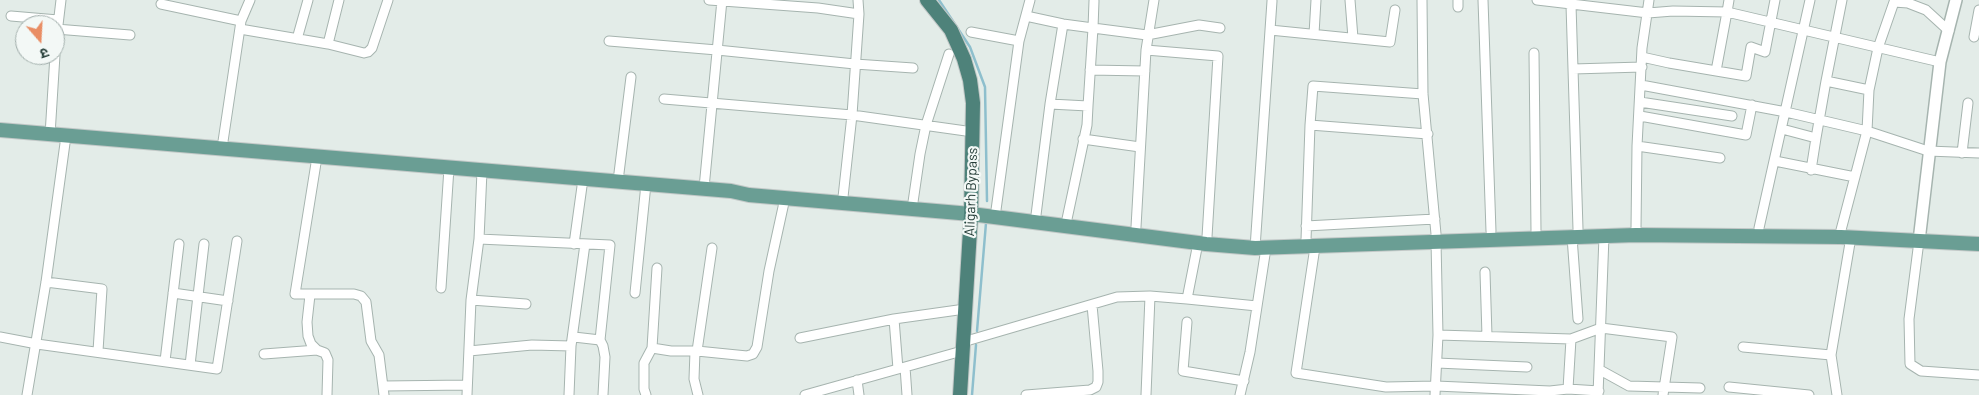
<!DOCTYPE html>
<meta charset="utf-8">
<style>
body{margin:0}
#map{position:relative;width:1979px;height:395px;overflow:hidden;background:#e3ece8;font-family:Barlow,"Noto Sans Devanagari",sans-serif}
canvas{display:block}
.north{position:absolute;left:15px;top:15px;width:50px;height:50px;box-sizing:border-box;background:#f3f8f6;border:1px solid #a0adaa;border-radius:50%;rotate:161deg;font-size:14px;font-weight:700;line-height:20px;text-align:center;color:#243c37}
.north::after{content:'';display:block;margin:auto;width:18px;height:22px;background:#e98d64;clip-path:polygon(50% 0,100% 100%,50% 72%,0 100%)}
</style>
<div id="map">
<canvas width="1979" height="395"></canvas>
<div class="north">उ</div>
</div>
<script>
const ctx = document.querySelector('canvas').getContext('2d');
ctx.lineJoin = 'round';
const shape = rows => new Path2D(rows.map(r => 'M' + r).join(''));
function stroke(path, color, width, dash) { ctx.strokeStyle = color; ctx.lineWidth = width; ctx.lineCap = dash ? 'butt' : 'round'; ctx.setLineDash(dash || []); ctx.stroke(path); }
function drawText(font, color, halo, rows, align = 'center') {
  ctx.font = font + ' Barlow,sans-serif'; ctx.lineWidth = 4.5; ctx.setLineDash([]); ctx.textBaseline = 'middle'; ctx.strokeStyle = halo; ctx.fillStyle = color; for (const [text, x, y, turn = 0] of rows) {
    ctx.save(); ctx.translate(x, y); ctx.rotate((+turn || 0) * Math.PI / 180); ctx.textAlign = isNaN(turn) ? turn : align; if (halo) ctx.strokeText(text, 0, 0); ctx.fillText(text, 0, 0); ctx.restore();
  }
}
stroke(shape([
 [939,0,970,47,985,87,987,201],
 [977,331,986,223],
 [972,395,976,345]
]), '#8ebfcd', 2.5);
const minor = shape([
 [709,0,818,8,859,14],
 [1350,0,1353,38],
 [1422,0,1423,94,1436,234],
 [1483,0,1491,231],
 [1537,0,1648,13,1673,11,1727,12,1729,0],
 [1094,1,1093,28,1147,35,1199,25,1220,28],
 [161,4,241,21,222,148],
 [1571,5,1578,229],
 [1458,7,1458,0],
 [11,16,58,20],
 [1026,16,1063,24,1093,28,1088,106,1050,104],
 [241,21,250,0],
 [56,29,130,35],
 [240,29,328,44,339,0],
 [1270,30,1390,42,1395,10],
 [971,32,1019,41],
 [1314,34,1316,0],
 [1974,37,1979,10],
 [297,39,308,0],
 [609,41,717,50,855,64,913,68],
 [328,44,364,53,368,52,372,48,388,0],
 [55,50,61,0],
 [1146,50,1218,56,1207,237],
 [1534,53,1536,231],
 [1642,57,1669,63,1746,76,1751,47,1765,52,1775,0],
 [1573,69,1642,67],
 [1090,70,1145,71],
 [1716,71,1727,12,1940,62],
 [1826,81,1842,0],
 [1641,85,1786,112,1867,131,1928,151,1979,153],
 [664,99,852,115,973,132],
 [1640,102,1732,116],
 [1640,116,1746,135,1752,105],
 [1310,125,1428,134],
 [1782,129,1816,138,1826,81,1869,90],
 [50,135,55,55],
 [1083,139,1140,147],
 [1637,146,1720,158],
 [1962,153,1968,103],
 [317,157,295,294,354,294,361,296,366,302,371,341,379,355,384,395],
 [1775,161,1855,177],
 [1811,170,1816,138],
 [618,181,631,77],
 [704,188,722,0],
 [843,197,852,115,859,14,858,0],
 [913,202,920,154,926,125,949,54],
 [996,210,1019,41,1030,0],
 [1036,215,1050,104,1063,24],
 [1067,219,1087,125,1088,106],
 [1306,226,1435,219],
 [1136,227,1146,50,1154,0],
 [1636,228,1637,146,1642,48,1649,0],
 [1759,228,1810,0],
 [1841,230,1867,131,1869,90,1878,48,1894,2,1908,3,1926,10,1949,31],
 [1572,237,1578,319],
 [479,239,610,245,600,340,603,346,605,357,603,395],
 [1306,240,1310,125,1313,86,1423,94],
 [1919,241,1909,319,1910,364,1921,371,1979,375],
 [574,244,583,179],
 [1315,247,1296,373,1386,387,1436,386,1550,391,1568,389],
 [712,248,697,351,747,356,753,354,757,347,769,271,785,198],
 [1255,248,1272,1],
 [1485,272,1487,336],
 [46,282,102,289,98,351],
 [441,288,449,168],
 [173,293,228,301],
 [635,293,646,184],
 [310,295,307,322,308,336,311,344,317,350,325,353,328,360,327,395],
 [1187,299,1257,306],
 [471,300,526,304],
 [894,319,898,369],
 [1187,322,1183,371,1244,381],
 [1438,335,1571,339,1568,389,1599,391],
 [0,337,37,344,217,369,237,241],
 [574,337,600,340],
 [800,338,894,319,965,309],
 [1571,339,1601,328,1672,337,1663,395],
 [963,342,1117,297,1150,296,1187,299,1198,243],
 [571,346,585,244],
 [1743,347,1831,355],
 [652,348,657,268],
 [469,351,532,345,571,346,569,395],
 [695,351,694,379,698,395],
 [264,354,317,350],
 [165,361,179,244],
 [1437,363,1527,367],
 [190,365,204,244],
 [905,367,907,395],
 [1600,370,1629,386,1700,388],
 [857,380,859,395],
 [384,386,467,385],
 [1729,387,1809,395],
 [27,395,46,282,66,136],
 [467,395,471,300,479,239,482,171],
 [646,395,644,389,644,363,652,348,671,351,697,351],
 [805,395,962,351],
 [1026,395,1090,390,1096,387,1098,382,1098,371,1092,305],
 [1146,395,1150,296],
 [1240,395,1250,352,1266,248],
 [1435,395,1438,335,1436,241],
 [1598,395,1604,236],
 [1837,395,1831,355,1851,237]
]);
const tertiary = shape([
 [1919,241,1940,62,1956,0]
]);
const primary = shape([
 [0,130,731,191,749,195,971,214,1206,244,1255,248,1636,235,1841,237,1979,244]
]);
const trunk = shape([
 [927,0,951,30,964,59,970,80,973,103,971,214,960,395]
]);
stroke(minor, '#a6b4af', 11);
stroke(tertiary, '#a6b4af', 14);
stroke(primary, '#c2c8c7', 16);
stroke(trunk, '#c2c8c7', 16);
stroke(minor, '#fff', 9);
stroke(tertiary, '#fff', 11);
stroke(primary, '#6a9e94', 14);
stroke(trunk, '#4e827a', 14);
drawText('14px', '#243c37', '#f3f8f6', [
 ["Aligarh Bypass",971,192,-88]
]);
</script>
